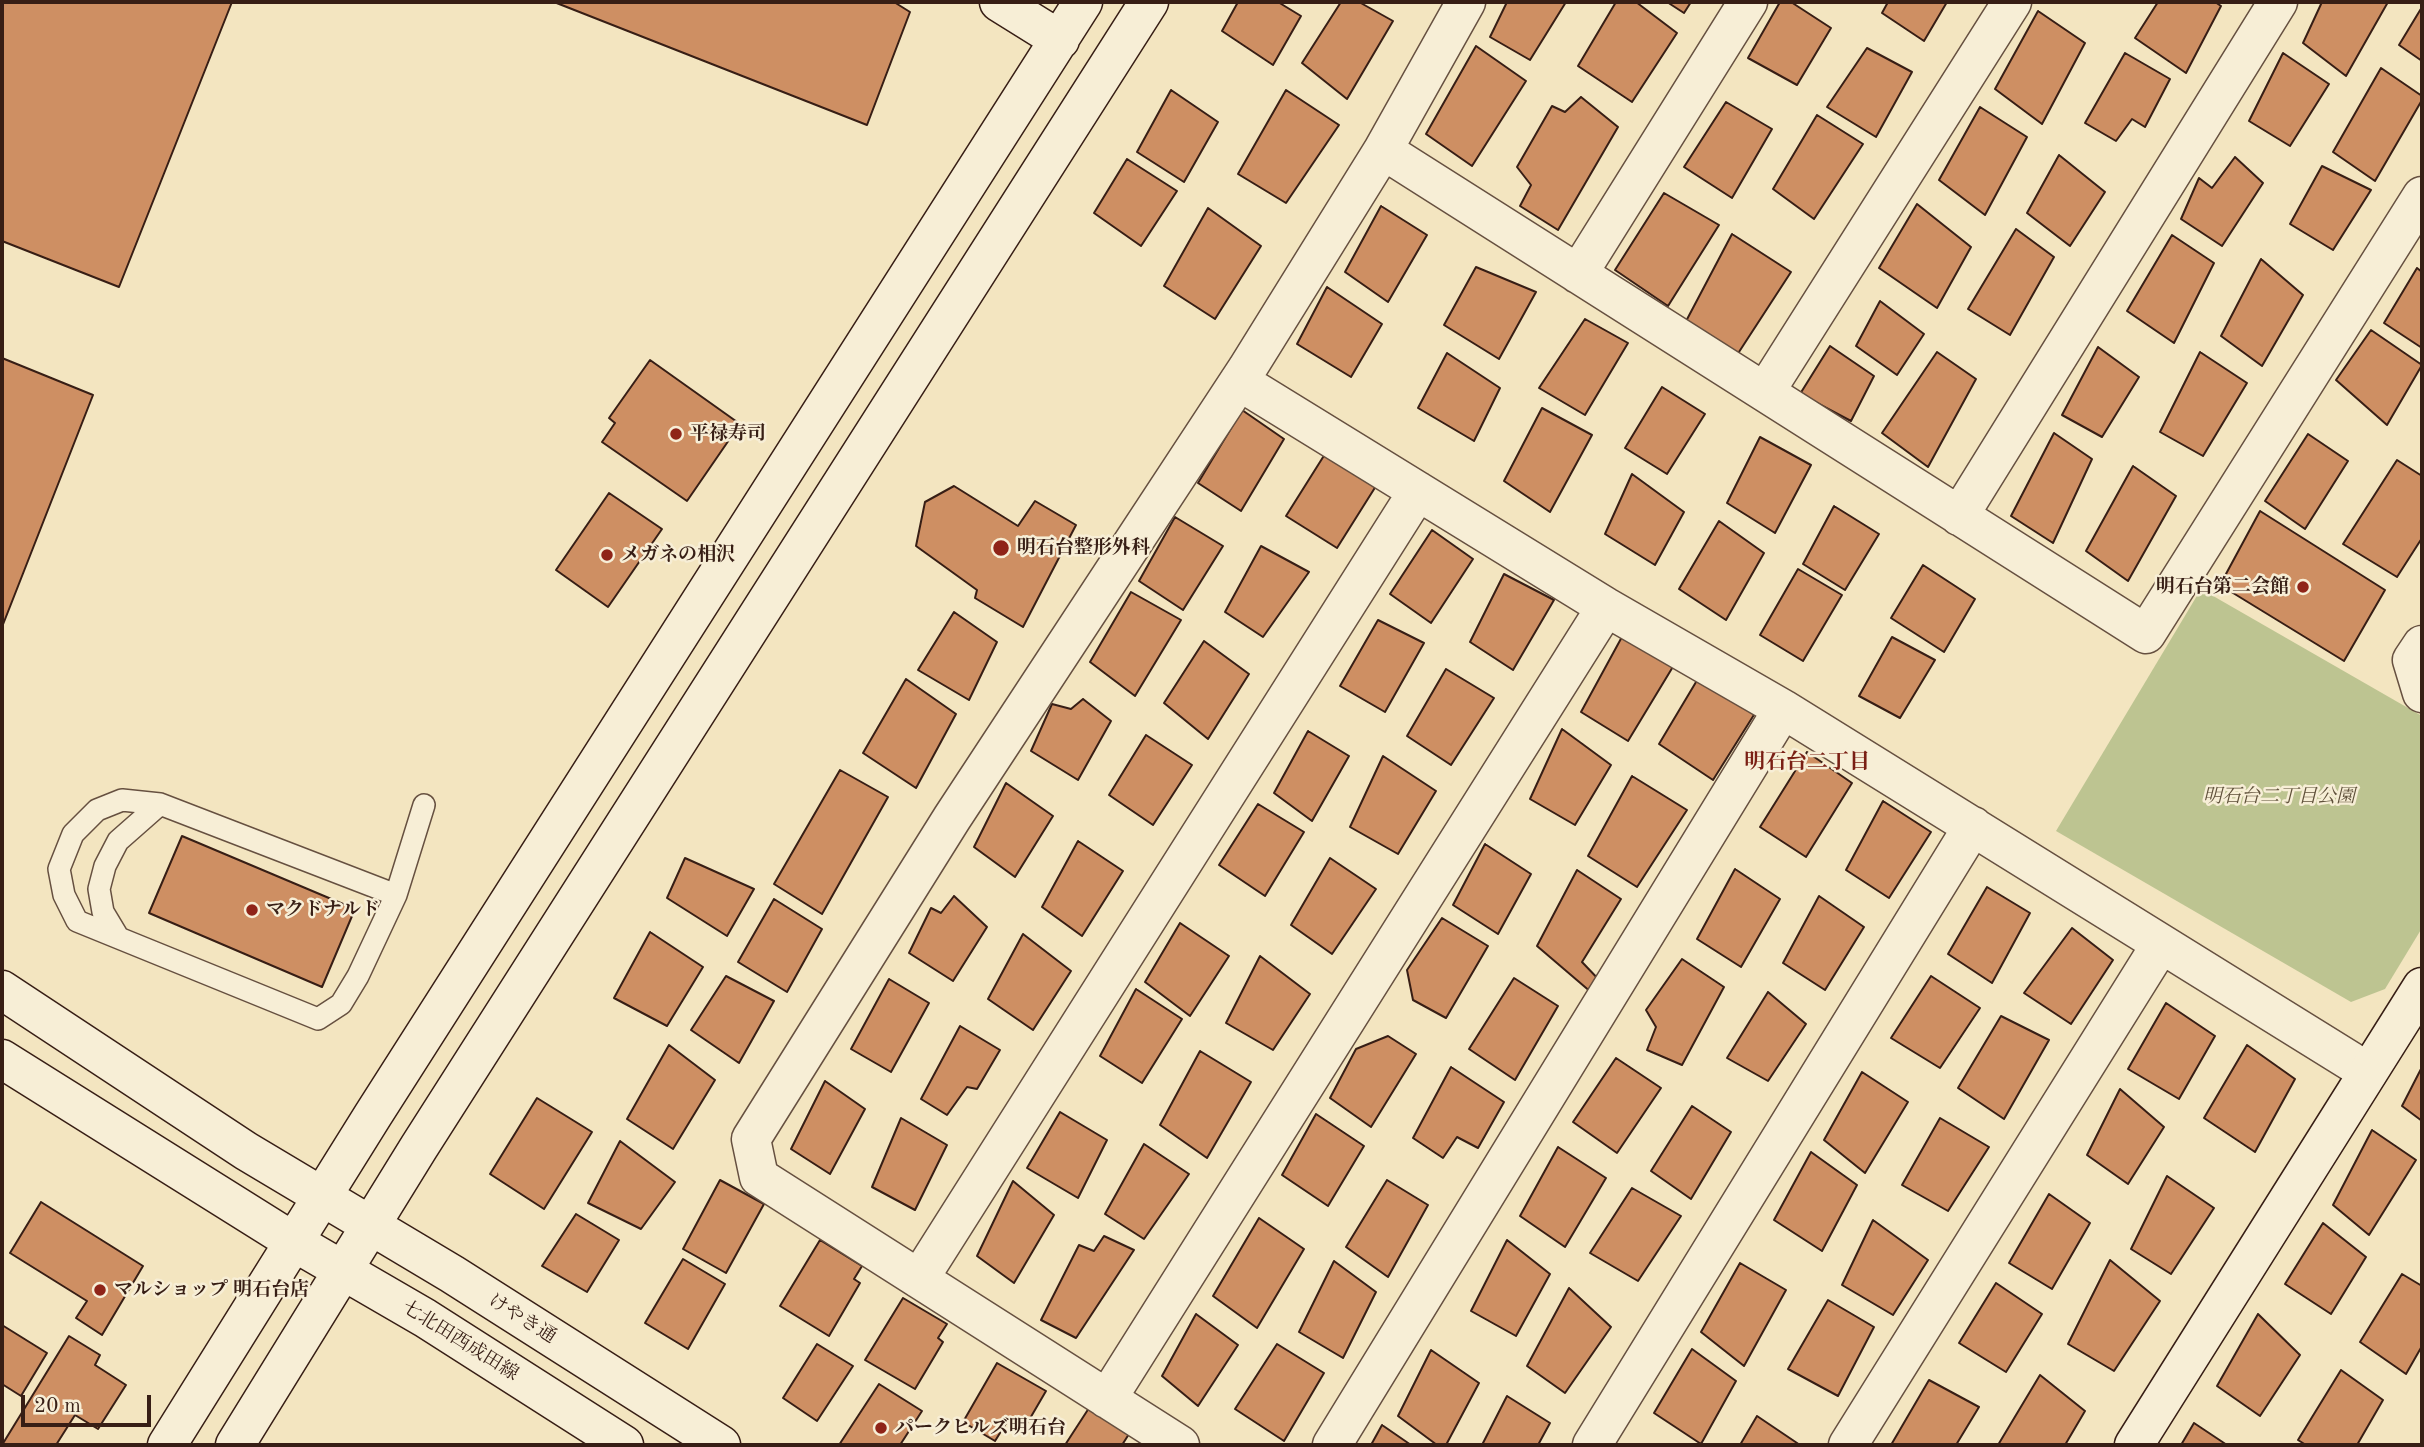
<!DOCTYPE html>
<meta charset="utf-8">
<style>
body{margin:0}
#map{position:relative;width:2424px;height:1447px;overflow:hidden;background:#f3e5c0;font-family:"Old Standard TT",serif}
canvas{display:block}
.frame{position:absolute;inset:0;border:4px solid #371e15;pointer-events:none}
.scale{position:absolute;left:21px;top:1395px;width:130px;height:32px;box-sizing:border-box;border:4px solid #371e15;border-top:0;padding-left:9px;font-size:21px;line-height:24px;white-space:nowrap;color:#371e15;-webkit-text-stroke:5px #f7eed6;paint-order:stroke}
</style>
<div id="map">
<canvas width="2424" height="1447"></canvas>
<div class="frame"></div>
<div class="scale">20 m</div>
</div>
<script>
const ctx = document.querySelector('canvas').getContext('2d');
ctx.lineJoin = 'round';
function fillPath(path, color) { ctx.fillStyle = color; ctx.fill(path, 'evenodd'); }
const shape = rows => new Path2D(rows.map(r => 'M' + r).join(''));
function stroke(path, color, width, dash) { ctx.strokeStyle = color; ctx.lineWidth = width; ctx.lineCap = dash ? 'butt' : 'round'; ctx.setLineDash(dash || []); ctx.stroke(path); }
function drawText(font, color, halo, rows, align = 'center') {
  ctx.font = font + ' "Old Standard TT","Noto Serif JP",serif'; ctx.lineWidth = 5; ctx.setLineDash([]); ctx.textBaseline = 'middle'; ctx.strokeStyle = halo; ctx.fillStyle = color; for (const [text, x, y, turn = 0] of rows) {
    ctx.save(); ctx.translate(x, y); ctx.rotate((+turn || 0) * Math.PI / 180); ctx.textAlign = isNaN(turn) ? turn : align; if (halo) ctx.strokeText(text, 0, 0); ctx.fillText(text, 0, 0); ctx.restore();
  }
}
fillPath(shape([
 [2201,589,2422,716,2422,928,2385,989,2351,1002,2056,831]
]), '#bdc491');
const building = shape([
 [2,2,232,2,119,287,2,241,2,2],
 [554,2,894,2,910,12,867,125,554,2],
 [1238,2,1278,2,1301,16,1273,65,1222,31,1238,2],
 [1341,2,1359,2,1393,21,1347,99,1302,63,1341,2],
 [1507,2,1566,2,1530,60,1490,37,1507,2],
 [1616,2,1636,2,1677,33,1632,102,1578,66,1616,2],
 [1667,2,1691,2,1684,13,1667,2],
 [1780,2,1791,2,1831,28,1797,85,1748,58,1780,2],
 [1888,2,1947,2,1924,41,1882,13,1888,2],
 [2158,2,2215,2,2221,6,2186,73,2135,38,2158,2],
 [2322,2,2388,2,2346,76,2303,43,2322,2],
 [2422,7,2422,61,2399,45,2422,7],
 [2038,11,2085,43,2042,124,1995,89,2038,11],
 [1476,46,1526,81,1472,166,1426,134,1476,46],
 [1867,48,1912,72,1876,137,1827,107,1867,48],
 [2125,53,2170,79,2145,127,2132,119,2116,141,2085,123,2125,53],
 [2283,53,2329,84,2290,146,2249,121,2283,53],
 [2381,68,2422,96,2422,100,2375,181,2333,152,2381,68],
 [1171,90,1218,122,1184,182,1137,152,1171,90],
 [1286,90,1339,125,1286,203,1238,174,1286,90],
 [1581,97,1618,127,1558,230,1520,206,1531,185,1517,167,1552,106,1565,112,1581,97],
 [1726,102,1772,129,1732,198,1684,167,1726,102],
 [1980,107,2027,137,1985,215,1939,180,1980,107],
 [1817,115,1863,144,1814,219,1773,189,1817,115],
 [2059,155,2105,192,2070,246,2027,213,2059,155],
 [2235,157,2263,183,2222,246,2181,219,2199,178,2212,188,2235,157],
 [1127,159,1177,191,1141,246,1094,213,1127,159],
 [2322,166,2371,190,2333,250,2290,224,2322,166],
 [1664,193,1719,225,1668,306,1615,270,1664,193],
 [1917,204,1971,247,1937,308,1879,268,1917,204],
 [1381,206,1427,235,1388,302,1345,272,1381,206],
 [1208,208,1261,246,1215,319,1164,286,1208,208],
 [2016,229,2054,257,2010,335,1968,309,2016,229],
 [1732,234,1791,272,1737,355,1684,325,1732,234],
 [2172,235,2214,263,2174,343,2127,311,2172,235],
 [2261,259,2303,295,2262,366,2221,336,2261,259],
 [1476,267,1536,292,1499,359,1444,325,1476,267],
 [2417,268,2422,272,2422,348,2384,323,2417,268],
 [1327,287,1382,324,1351,377,1297,344,1327,287],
 [1880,301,1924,334,1897,375,1856,346,1880,301],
 [1585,319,1628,343,1585,415,1539,388,1585,319],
 [2371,330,2422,365,2387,425,2336,380,2371,330],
 [1830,346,1874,376,1851,421,1800,394,1830,346],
 [2098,347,2139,377,2102,437,2062,415,2098,347],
 [1937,352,1976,379,1928,467,1882,433,1937,352],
 [2200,352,2247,383,2203,456,2160,432,2200,352],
 [1447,353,1500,388,1474,441,1418,408,1447,353],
 [2,358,93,395,2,627,2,358],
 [650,360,740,424,687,501,602,442,615,423,609,418,650,360],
 [1662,387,1705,414,1667,474,1625,448,1662,387],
 [1542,408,1592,435,1550,512,1504,481,1542,408],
 [1242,410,1284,439,1241,511,1198,483,1242,410],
 [2054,433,2092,459,2053,543,2011,516,2054,433],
 [2308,434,2348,461,2305,529,2265,501,2308,434],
 [1760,437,1811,465,1775,533,1727,503,1760,437],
 [1325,454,1376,486,1337,548,1286,516,1325,454],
 [2397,460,2422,476,2422,538,2397,577,2343,544,2397,460],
 [2133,466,2176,496,2128,581,2086,551,2133,466],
 [1632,474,1684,512,1655,565,1605,534,1632,474],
 [954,486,1018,526,1035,501,1076,525,1023,627,975,598,977,590,916,546,925,502,954,486],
 [609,493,662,529,608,607,556,570,609,493],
 [1834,506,1879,534,1845,590,1803,564,1834,506],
 [2260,511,2385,590,2344,661,2220,585,2260,511],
 [1175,517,1223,546,1183,610,1139,581,1175,517],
 [1719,521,1764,553,1726,620,1679,589,1719,521],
 [1432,530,1473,559,1431,623,1390,594,1432,530],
 [1261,546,1309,572,1263,637,1225,612,1261,546],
 [1923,565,1975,599,1944,652,1891,618,1923,565],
 [1798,569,1842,595,1803,661,1760,635,1798,569],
 [1504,574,1554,600,1513,670,1470,642,1504,574],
 [1131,592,1181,620,1135,696,1090,662,1131,592],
 [954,612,997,642,969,700,918,670,954,612],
 [1378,620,1424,643,1385,712,1340,686,1378,620],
 [1623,635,1674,665,1628,741,1581,712,1623,635],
 [1892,637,1935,660,1900,718,1859,696,1892,637],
 [1204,641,1249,674,1208,739,1164,703,1204,641],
 [1446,669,1494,698,1451,765,1407,736,1446,669],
 [1702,672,1757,710,1713,780,1659,744,1702,672],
 [906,679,956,714,916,788,863,753,906,679],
 [1083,699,1111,721,1078,780,1031,751,1052,704,1071,709,1083,699],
 [1562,729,1611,765,1575,825,1530,799,1562,729],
 [1308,731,1349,756,1312,821,1274,793,1308,731],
 [1146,735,1192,765,1153,825,1109,795,1146,735],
 [1807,752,1852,783,1806,857,1760,827,1807,752],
 [1383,756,1436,791,1398,854,1350,827,1383,756],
 [840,770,888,797,822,914,774,884,840,770],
 [1632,776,1687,810,1637,887,1588,856,1632,776],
 [1006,783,1053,816,1015,877,974,847,1006,783],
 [1883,801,1931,832,1889,898,1846,870,1883,801],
 [1258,804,1304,832,1265,896,1219,865,1258,804],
 [182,836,355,909,322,987,149,913,182,836],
 [1078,841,1123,871,1082,936,1042,907,1078,841],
 [1485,844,1531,874,1498,934,1453,905,1485,844],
 [685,858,754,889,727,936,667,898,685,858],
 [1330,858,1376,889,1332,954,1291,925,1330,858],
 [1735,869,1780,899,1741,967,1697,939,1735,869],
 [1577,870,1621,899,1582,962,1603,984,1592,993,1537,946,1577,870],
 [1987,887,2030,913,1992,983,1948,954,1987,887],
 [954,896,987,927,953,981,909,953,931,908,941,913,954,896],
 [1819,896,1864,927,1825,990,1783,963,1819,896],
 [774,899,822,929,787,992,738,962,774,899],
 [1442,918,1488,946,1446,1018,1413,1000,1407,970,1442,918],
 [1180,923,1229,956,1190,1016,1145,982,1180,923],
 [2072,928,2113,960,2071,1024,2024,993,2072,928],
 [650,932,703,967,667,1026,614,998,650,932],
 [1023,934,1071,971,1033,1030,988,999,1023,934],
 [1260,956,1310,994,1273,1050,1226,1023,1260,956],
 [1682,959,1724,987,1682,1065,1647,1050,1656,1027,1646,1010,1682,959],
 [726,976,774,1001,739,1063,691,1030,726,976],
 [1931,976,1980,1008,1940,1068,1891,1038,1931,976],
 [1514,978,1558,1006,1515,1080,1469,1049,1514,978],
 [889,979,929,1003,891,1072,851,1049,889,979],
 [1136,989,1182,1019,1142,1083,1100,1056,1136,989],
 [1768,992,1806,1024,1768,1081,1727,1058,1768,992],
 [2166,1003,2215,1036,2179,1099,2128,1069,2166,1003],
 [2001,1016,2049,1040,2004,1119,1958,1088,2001,1016],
 [960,1026,1000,1050,977,1089,967,1087,947,1115,921,1099,960,1026],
 [1388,1036,1416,1054,1371,1127,1330,1098,1356,1049,1388,1036],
 [669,1045,715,1080,673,1149,627,1119,669,1045],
 [2247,1045,2295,1079,2255,1152,2204,1118,2247,1045],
 [1200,1051,1251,1082,1207,1158,1160,1125,1200,1051],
 [1616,1058,1661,1088,1617,1153,1573,1122,1616,1058],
 [1451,1067,1504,1102,1478,1148,1457,1137,1443,1158,1413,1138,1451,1067],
 [2422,1067,2422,1121,2402,1106,2422,1067],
 [1862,1072,1908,1102,1865,1173,1824,1140,1862,1072],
 [825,1081,865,1109,830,1174,791,1149,825,1081],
 [2120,1089,2164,1127,2128,1184,2087,1155,2120,1089],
 [537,1098,592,1132,544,1209,490,1174,537,1098],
 [1692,1106,1731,1132,1691,1199,1651,1171,1692,1106],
 [1060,1112,1107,1140,1078,1198,1027,1168,1060,1112],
 [1316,1114,1364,1146,1328,1206,1282,1175,1316,1114],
 [901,1118,947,1145,915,1210,872,1187,901,1118],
 [1940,1118,1989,1147,1948,1211,1902,1185,1940,1118],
 [2372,1130,2416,1160,2369,1235,2333,1205,2372,1130],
 [620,1141,675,1182,641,1229,588,1203,620,1141],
 [1144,1144,1189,1174,1144,1239,1105,1214,1144,1144],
 [1558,1147,1606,1178,1565,1247,1520,1216,1558,1147],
 [1811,1152,1857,1185,1822,1251,1774,1220,1811,1152],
 [2167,1176,2214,1208,2171,1274,2131,1249,2167,1176],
 [720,1180,764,1204,726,1273,683,1249,720,1180],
 [1387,1180,1428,1205,1388,1277,1346,1247,1387,1180],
 [1013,1181,1054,1215,1014,1283,977,1256,1013,1181],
 [1632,1188,1681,1216,1638,1281,1590,1253,1632,1188],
 [2049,1194,2090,1223,2052,1289,2009,1263,2049,1194],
 [41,1202,143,1266,102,1335,76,1318,87,1301,10,1253,41,1202],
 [576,1214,619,1240,587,1292,542,1266,576,1214],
 [1259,1218,1304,1249,1257,1328,1213,1296,1259,1218],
 [1873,1220,1928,1260,1893,1315,1842,1285,1873,1220],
 [2323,1223,2366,1257,2331,1314,2285,1284,2323,1223],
 [1104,1236,1134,1250,1076,1338,1041,1320,1079,1245,1094,1251,1104,1236],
 [820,1240,862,1266,854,1279,860,1283,829,1336,780,1306,820,1240],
 [1507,1240,1550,1274,1516,1336,1471,1311,1507,1240],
 [683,1259,725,1284,688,1349,645,1323,683,1259],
 [2110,1260,2160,1301,2114,1371,2068,1344,2110,1260],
 [1334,1261,1376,1292,1343,1358,1299,1332,1334,1261],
 [1740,1263,1786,1290,1744,1366,1701,1332,1740,1263],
 [2402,1274,2422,1286,2422,1346,2406,1374,2360,1342,2402,1274],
 [1996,1283,2042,1314,2006,1372,1959,1343,1996,1283],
 [1569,1288,1611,1327,1565,1393,1527,1366,1569,1288],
 [903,1298,947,1324,938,1338,943,1342,915,1389,865,1360,903,1298],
 [1828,1300,1874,1327,1838,1396,1788,1369,1828,1300],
 [1196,1314,1238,1345,1198,1406,1162,1376,1196,1314],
 [2258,1314,2300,1355,2260,1416,2217,1386,2258,1314],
 [2,1325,47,1353,21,1396,2,1384,2,1325],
 [69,1336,100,1355,95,1365,126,1385,98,1429,75,1415,56,1445,2,1445,69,1336],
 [817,1344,853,1366,817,1421,783,1398,817,1344],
 [1277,1344,1324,1373,1284,1441,1235,1409,1277,1344],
 [1692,1349,1736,1381,1701,1444,1654,1413,1692,1349],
 [1431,1350,1479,1383,1446,1445,1437,1445,1398,1416,1431,1350],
 [997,1363,1046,1391,1025,1427,1010,1417,995,1441,963,1422,997,1363],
 [2341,1370,2383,1400,2357,1445,2306,1445,2298,1440,2341,1370],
 [2040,1375,2085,1411,2065,1445,1998,1445,2040,1375],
 [1929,1380,1979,1407,1956,1445,1891,1445,1929,1380],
 [879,1384,922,1411,900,1445,839,1445,879,1384],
 [1507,1396,1550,1423,1538,1445,1482,1445,1507,1396],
 [1089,1408,1129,1434,1122,1445,1065,1445,1089,1408],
 [1757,1416,1800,1445,1740,1445,1757,1416],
 [2194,1423,2227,1445,2181,1445,2194,1423],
 [1382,1425,1411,1445,1371,1445,1382,1425]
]);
fillPath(building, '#ce8f63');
stroke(building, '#371e15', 2);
const lane = shape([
 [396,895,160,804,122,800,97,810,73,834,59,869,64,895,77,921,318,1019,341,1004,358,976,396,895,424,805],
 [118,937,103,912,99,889,105,866,118,841,160,804]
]);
const street = shape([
 [1383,150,2146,634,2422,196],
 [1578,274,1748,2],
 [1239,381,1606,607,1783,709,2368,1072],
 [1765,392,2012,2],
 [1959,516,2278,2],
 [2422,645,2412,660,2422,693],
 [919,1279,1418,491],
 [1107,1399,1606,607],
 [1180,1445,759,1177,751,1139,952,818,1247,369,1383,150,1466,2],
 [1332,1445,1783,709],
 [1592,1445,1973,826],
 [1848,1445,2161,944]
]);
const secondary = shape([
 [999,2,1060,40],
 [2,990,246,1151,452,1274,721,1445],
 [2,1059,294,1242,425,1318,624,1445],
 [167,1445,373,1115,1083,2],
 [235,1445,419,1147,1149,2],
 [2134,1445,2422,987]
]);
stroke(lane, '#665040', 24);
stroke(street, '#665040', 41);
stroke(secondary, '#371e15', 41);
stroke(lane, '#f7eed6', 21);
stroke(street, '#f7eed6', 38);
stroke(secondary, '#f7eed6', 38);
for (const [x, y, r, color] of [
 [676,434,7,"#8f2418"],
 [1001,548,9,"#8f2418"],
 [607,555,7,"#8f2418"],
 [2303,587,7,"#8f2418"],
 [252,910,7,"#8f2418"],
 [100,1290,7,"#8f2418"],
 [881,1428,7,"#8f2418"]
]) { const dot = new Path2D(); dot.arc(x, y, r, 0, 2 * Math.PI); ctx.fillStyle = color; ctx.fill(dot); stroke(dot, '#f7eed6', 2.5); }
drawText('bold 19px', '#371e15', '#f7eed6', [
 ["平禄寿司",690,434],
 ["明石台整形外科",1017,548],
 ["メガネの相沢",621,555],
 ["明石台第二会館",2289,587,"right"],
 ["マクドナルド",266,910],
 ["マルショップ 明石台店",114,1290],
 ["パークヒルズ明石台",895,1428]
], 'left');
drawText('italic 19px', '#5f503a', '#f7eed6', [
 ["明石台二丁目公園",2279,797]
]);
drawText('19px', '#371e15', '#f7eed6', [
 ["けやき通",522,1319,32],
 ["七北田西成田線",460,1341,32]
]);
drawText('bold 21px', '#7a1f14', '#f7eed6', [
 ["明石台二丁目",1807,762]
]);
</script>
